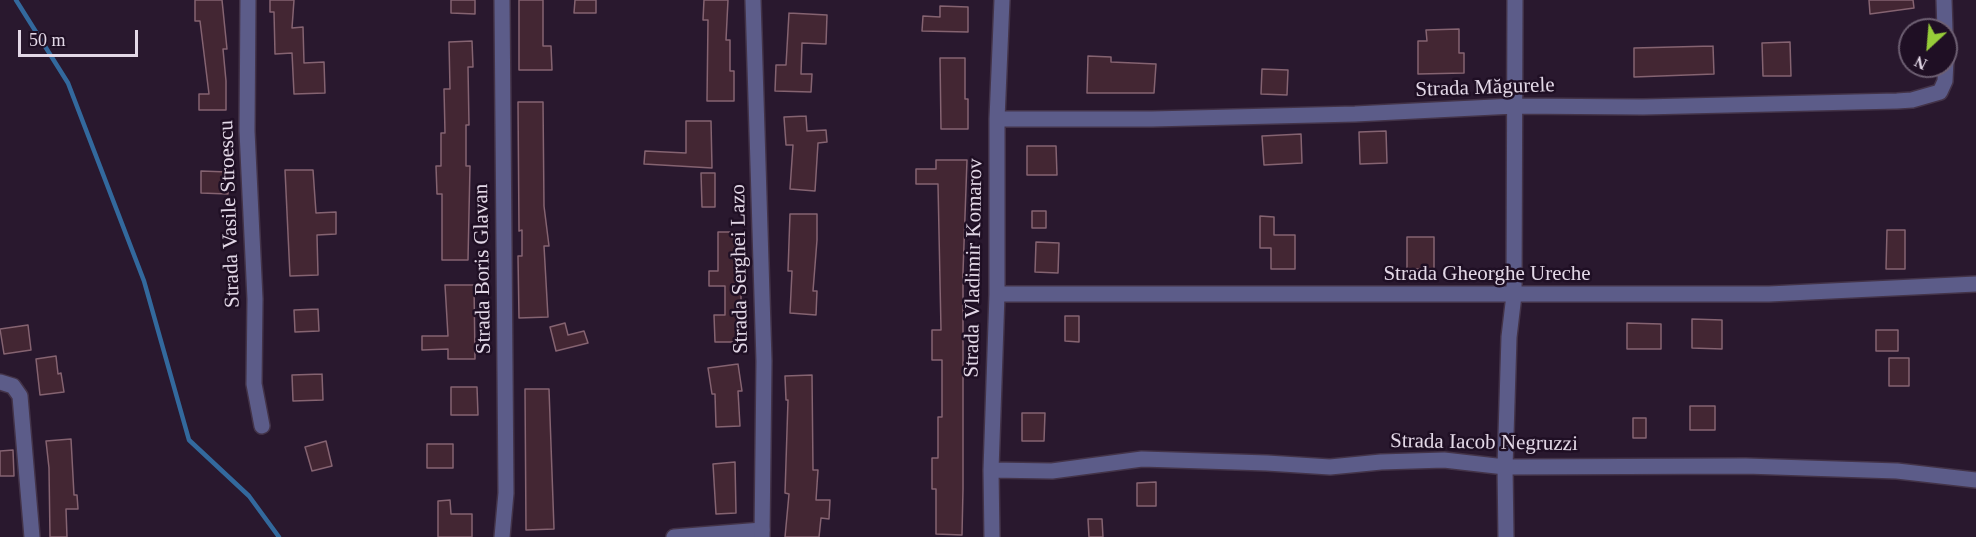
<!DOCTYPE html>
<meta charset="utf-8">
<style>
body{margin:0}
#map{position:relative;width:1976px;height:537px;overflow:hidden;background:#29182e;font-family:"Times New Roman",serif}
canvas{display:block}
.north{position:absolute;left:1898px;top:18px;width:60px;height:60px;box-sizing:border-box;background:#1f0f24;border:2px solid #6d5f72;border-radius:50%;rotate:206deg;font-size:16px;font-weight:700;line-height:24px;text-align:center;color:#e3d8e7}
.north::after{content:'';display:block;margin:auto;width:21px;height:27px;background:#97cc39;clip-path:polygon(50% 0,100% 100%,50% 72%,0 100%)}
.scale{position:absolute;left:18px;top:30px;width:120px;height:27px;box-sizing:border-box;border:3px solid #e3d8e7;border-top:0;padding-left:8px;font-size:18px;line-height:21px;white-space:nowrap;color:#e3d8e7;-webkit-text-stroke:4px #1f0f24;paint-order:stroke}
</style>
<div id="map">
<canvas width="1976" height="537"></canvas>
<div class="north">N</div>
<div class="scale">50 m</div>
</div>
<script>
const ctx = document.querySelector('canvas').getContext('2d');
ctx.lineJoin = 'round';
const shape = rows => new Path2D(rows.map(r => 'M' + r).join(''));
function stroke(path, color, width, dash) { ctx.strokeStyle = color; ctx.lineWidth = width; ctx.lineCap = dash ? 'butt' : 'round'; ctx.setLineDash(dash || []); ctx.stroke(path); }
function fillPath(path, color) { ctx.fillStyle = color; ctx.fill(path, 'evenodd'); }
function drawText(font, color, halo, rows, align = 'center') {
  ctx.font = font + ' "Times New Roman",serif'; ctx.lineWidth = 5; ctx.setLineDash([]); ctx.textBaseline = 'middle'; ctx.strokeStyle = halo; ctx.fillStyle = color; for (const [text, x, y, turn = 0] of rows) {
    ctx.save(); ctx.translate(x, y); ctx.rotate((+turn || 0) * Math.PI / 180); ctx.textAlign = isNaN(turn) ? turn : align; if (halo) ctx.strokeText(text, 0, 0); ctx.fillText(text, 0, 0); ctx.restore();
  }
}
stroke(shape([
 [16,0,68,83,144,281,189,440,249,496,279,537]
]), '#33699d', 4.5);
const building = shape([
 [195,0,222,0,227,49,223,49,226,81,226,110,199,110,199,94,209,94,200,21,195,21,195,0],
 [270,0,294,0,292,28,303,27,304,63,324,62,325,93,294,94,292,53,275,54,274,12,270,12,270,0],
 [451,0,475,0,475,14,451,13,451,0],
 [519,0,543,0,543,46,551,46,552,70,519,70,519,0],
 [575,0,596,0,596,13,574,13,575,0],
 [704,0,728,0,726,40,730,40,730,71,734,71,734,101,707,101,708,20,703,20,704,0],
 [1869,0,1913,0,1914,8,1870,14,1869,0],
 [940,6,968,7,968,32,922,31,923,16,940,17,940,6],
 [789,13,827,15,826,44,802,43,801,74,812,74,811,92,775,91,776,65,786,65,789,13],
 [1459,29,1459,53,1464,53,1464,73,1418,74,1418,41,1427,41,1426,30,1459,29],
 [472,41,473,67,468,67,469,125,466,125,466,166,470,166,468,260,442,260,442,194,437,194,436,166,441,166,441,133,445,133,444,89,450,89,449,42,472,41],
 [1790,42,1791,76,1763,76,1762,43,1790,42],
 [1713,46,1714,74,1634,77,1634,48,1713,46],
 [1088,56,1111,57,1111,62,1156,64,1154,93,1087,93,1088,56],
 [940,58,965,58,965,99,968,99,968,129,941,129,940,58],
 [1262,69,1288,70,1287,95,1261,94,1262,69],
 [518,102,543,102,544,206,549,246,544,246,548,317,519,318,518,256,522,256,522,230,519,231,518,102],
 [806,116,807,131,826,130,827,142,818,143,815,191,790,189,793,145,786,145,784,117,806,116],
 [686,121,711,121,712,168,644,164,645,151,686,153,686,121],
 [1386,131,1387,163,1360,164,1359,132,1386,131],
 [1301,134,1302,163,1264,165,1262,136,1301,134],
 [1027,146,1056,146,1057,175,1027,175,1027,146],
 [936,160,967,160,963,272,963,489,962,535,936,534,936,489,932,489,932,458,938,458,938,417,942,417,942,360,932,360,932,330,941,330,938,184,916,184,916,169,936,169,936,160],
 [285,170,313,170,316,213,336,212,336,234,317,235,318,275,290,276,285,170],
 [201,171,228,172,228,194,201,193,201,171],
 [701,173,715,173,715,207,702,207,701,173],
 [1032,211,1046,211,1046,228,1032,228,1032,211],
 [790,214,817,214,817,240,813,291,817,291,816,315,790,313,792,271,788,271,790,214],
 [1260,216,1274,217,1274,235,1295,235,1295,269,1271,269,1271,248,1260,248,1260,216],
 [1887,230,1905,230,1905,269,1886,269,1887,230],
 [718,232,742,232,742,252,740,252,742,342,715,342,714,315,725,315,725,286,709,286,709,271,718,271,718,232],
 [1407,237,1434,237,1434,269,1407,269,1407,237],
 [1036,242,1059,243,1058,273,1035,272,1036,242],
 [445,285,474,285,475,359,448,359,448,349,422,350,422,336,448,336,445,285],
 [318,309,319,331,295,332,294,310,318,309],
 [1065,316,1079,316,1079,342,1065,341,1065,316],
 [1692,319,1722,320,1722,349,1692,348,1692,319],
 [565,323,568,335,584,331,588,343,556,351,550,327,565,323],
 [1627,323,1661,324,1661,349,1627,349,1627,323],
 [28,325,31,350,4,354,0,329,28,325],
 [1876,330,1898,330,1898,351,1876,351,1876,330],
 [56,356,58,374,61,373,64,392,40,395,36,359,56,356],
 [1889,358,1909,358,1909,386,1889,386,1889,358],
 [738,364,742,391,738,391,740,426,716,427,715,394,712,394,708,368,738,364],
 [322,374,323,400,293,401,292,375,322,374],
 [812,375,813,470,818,470,816,500,830,500,829,519,821,518,819,537,785,537,789,494,785,493,788,400,786,400,785,376,812,375],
 [451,387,477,387,478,415,451,415,451,387],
 [525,389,549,389,554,529,526,530,525,389],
 [1690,406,1715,406,1715,430,1690,430,1690,406],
 [1022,413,1045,413,1044,441,1022,441,1022,413],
 [1633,418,1646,418,1646,438,1633,438,1633,418],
 [71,439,74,495,77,495,78,509,66,509,67,537,50,537,49,468,46,441,71,439],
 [326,441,332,466,312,471,305,447,326,441],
 [427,444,453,444,453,468,427,468,427,444],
 [13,450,14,476,0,476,0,451,13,450],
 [735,462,736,513,716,514,713,464,735,462],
 [1156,482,1156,506,1137,506,1137,483,1156,482],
 [450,500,451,514,472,514,472,537,438,537,438,501,450,500],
 [1088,519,1102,519,1103,537,1089,537,1088,519]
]);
fillPath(building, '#432633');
stroke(building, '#856371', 1.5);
const minor = shape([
 [248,0,247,131,255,299,254,384,262,426],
 [1944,0,1945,30],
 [997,119,1152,119,1355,114,1514,106,1643,107,1897,101,1912,100,1940,92,1945,81,1946,60],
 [997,294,1769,294,1976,284],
 [0,382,13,386,20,396,32,537],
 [991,470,1052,471,1142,459,1267,463,1330,467,1381,462,1444,460,1505,467,1746,466,1897,471,1976,480],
 [502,537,506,493,502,0],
 [674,537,762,530],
 [992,537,991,470,997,294,997,119,1002,0],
 [1506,537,1505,467,1509,337,1514,295,1515,0]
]);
const tertiary = shape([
 [753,0,764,361,762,537]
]);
stroke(minor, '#433348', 18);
stroke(tertiary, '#433348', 18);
stroke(minor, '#5c5c89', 15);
stroke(tertiary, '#5c5c89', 15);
drawText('21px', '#e3d8e7', '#1f0f24', [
 ["Strada Măgurele",1485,88,-2],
 ["Strada Vasile Stroescu",230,214,-92],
 ["Strada Vladimir Komarov",974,268,-89],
 ["Strada Boris Glavan",483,269,-91],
 ["Strada Serghei Lazo",740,269,-91],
 ["Strada Gheorghe Ureche",1487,274],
 ["Strada Iacob Negruzzi",1484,443,1]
]);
</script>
